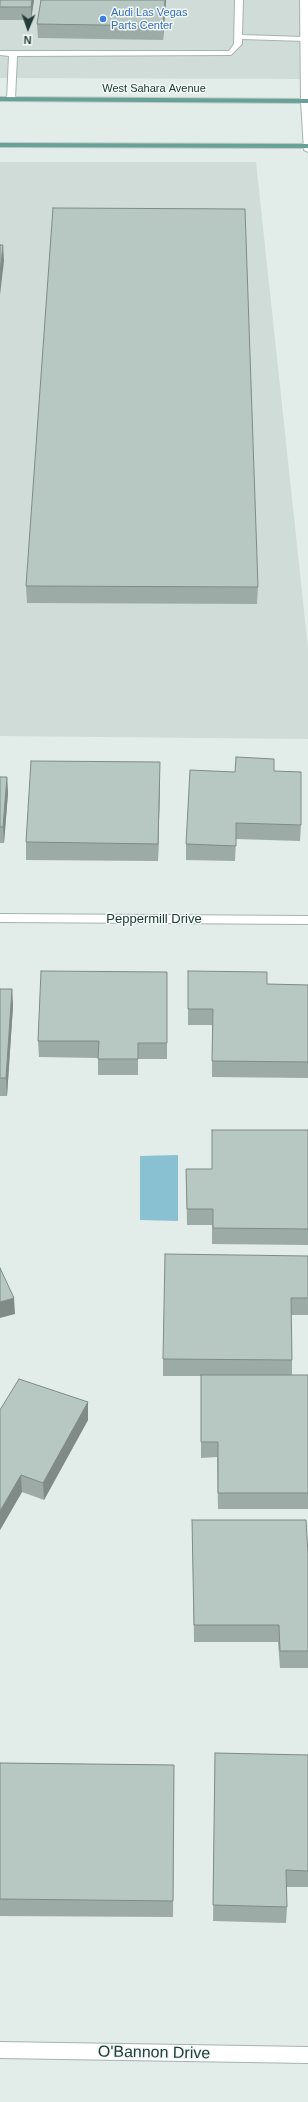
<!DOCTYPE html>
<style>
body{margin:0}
#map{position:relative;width:308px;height:2102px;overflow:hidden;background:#e2ece9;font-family:Arial,sans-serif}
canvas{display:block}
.north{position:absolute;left:8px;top:8px;width:40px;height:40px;-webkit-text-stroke:3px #f2f9f6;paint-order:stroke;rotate:182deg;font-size:11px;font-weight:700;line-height:16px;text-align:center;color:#223d38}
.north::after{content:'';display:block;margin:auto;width:14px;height:18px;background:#223d38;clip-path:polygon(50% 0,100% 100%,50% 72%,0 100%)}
</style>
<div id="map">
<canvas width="308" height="2102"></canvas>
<div class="north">N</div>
</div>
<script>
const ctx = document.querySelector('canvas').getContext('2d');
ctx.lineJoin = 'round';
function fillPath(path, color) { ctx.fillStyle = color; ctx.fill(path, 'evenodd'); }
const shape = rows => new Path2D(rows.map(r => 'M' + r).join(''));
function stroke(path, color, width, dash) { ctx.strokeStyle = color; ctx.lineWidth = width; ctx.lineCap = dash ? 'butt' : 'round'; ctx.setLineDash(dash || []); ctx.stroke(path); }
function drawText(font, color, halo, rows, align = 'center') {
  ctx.font = font + ' Arial,sans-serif'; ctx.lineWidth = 3; ctx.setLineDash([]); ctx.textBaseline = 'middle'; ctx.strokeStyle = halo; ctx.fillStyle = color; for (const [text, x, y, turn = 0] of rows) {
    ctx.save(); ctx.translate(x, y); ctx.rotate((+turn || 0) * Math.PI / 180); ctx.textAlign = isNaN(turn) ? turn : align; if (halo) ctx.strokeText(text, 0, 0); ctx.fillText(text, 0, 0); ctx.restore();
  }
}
fillPath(shape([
 [0,0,308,0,308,79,0,78],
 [0,162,256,162,308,648,308,739,0,736]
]), '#d0dcd8');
fillPath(shape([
 [178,1155,178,1221,140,1220,140,1156]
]), '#89c0d2');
const lane = shape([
 [235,0,243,0,242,35,304,37,308,39,304,41,242,39,242,44,231,55,17,56,15,99,11,101,7,99,9,56,0,55,0,51,229,51,234,44,235,0]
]);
const street = shape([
 [300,0,308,0,308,152,304,150,301,101,300,0],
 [0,914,308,916,308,924,0,922,0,914],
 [0,2042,308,2047,308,2063,0,2058,0,2042]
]);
const primary = shape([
 [0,97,308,99,308,103,0,101,0,97],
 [0,143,308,144,308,148,0,147,0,143]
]);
stroke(lane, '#a5b4b0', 2);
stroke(street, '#a5b4b0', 2);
stroke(primary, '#c1c9c7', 2);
fillPath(lane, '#fff');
fillPath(street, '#fff');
fillPath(primary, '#66a298');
fillPath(shape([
 [0,0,34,0,31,20,0,20],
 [166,0,163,40,38,38,37,24],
 [26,586,258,587,257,604,27,603],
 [274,771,301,825,300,841,236,839,235,861,186,860,186,844,235,772],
 [0,777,7,777,8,793,4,843,0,843],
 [160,779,158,861,26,860,26,842],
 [188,971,267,984,308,985,308,1078,212,1077,212,1025,188,1025],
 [167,972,167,1059,138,1059,138,1075,98,1075,98,1058,39,1057,38,1041],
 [0,989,12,989,13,1006,7,1096,0,1096],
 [212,1130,308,1130,308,1245,212,1244,212,1225,187,1225,186,1169,212,1169],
 [308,1256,308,1315,291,1315,292,1360,292,1375,308,1375,308,1509,218,1509,217,1457,201,1458,201,1376,163,1376,163,1359],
 [88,1402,88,1420,44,1500,22,1492,0,1530,0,1410],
 [192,1520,308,1554,308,1668,280,1668,278,1642,194,1642],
 [215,1753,308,1755,308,1887,287,1887,287,1907,286,1923,213,1921],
 [0,1763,174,1765,173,1917,0,1916]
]), '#9daba7');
fillPath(shape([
 [32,0,34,0,31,20,31,7],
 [165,0,166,0,163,40,163,26],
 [3,245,4,261,0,295,0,273],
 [160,762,160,779,158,861,158,844],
 [7,777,8,793,4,843,3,827],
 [12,989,13,1006,7,1096,6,1078],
 [14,1298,15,1314,0,1318,0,1302],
 [88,1402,88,1420,44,1500,43,1483],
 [21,1475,22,1492,0,1530,0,1511]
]), '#808b88');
const building = shape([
 [0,0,32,0,31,7,0,7,0,0],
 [41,0,165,0,163,26,37,24,41,0],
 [53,208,245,209,258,587,26,586,53,208],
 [0,245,3,245,0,273,0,245],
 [236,757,274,759,274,771,301,772,301,825,236,823,236,846,186,844,190,770,235,772,236,757],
 [31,761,160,762,158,844,26,842,31,761],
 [0,777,7,777,3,827,0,827,0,777],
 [41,971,167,972,167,1043,138,1043,138,1059,98,1059,99,1041,38,1041,41,971],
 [188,971,267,972,267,984,308,985,308,1062,212,1061,213,1009,188,1009,188,971],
 [0,989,12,989,6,1078,0,1078,0,989],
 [212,1130,308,1130,308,1229,213,1228,213,1209,187,1209,186,1169,212,1169,212,1130],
 [165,1254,308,1256,308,1298,291,1298,292,1360,163,1359,165,1254],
 [0,1268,14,1298,0,1302,0,1268],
 [201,1375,308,1375,308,1493,218,1493,218,1442,201,1442,201,1375],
 [19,1379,88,1402,43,1483,21,1475,0,1511,0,1410,19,1379],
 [192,1520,306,1520,308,1554,308,1651,280,1651,279,1625,194,1625,192,1520],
 [215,1753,308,1755,308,1871,286,1870,287,1907,213,1905,215,1753],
 [0,1763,174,1765,173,1901,0,1899,0,1763]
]);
fillPath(building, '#b7c7c2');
stroke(building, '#808b88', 1);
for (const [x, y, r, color] of [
 [103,19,4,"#3f7fe0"]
]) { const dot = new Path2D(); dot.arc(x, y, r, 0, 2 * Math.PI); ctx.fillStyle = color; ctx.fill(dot); stroke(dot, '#f2f9f6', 1.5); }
drawText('11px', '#366cbe', '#f2f9f6', [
 ["Audi Las Vegas",111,13],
 ["Parts Center",111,26]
], 'left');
drawText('11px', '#223d38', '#f2f9f6', [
 ["West Sahara Avenue",154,89]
]);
drawText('13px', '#223d38', '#f2f9f6', [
 ["Peppermill Drive",154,919]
]);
drawText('16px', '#223d38', '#f2f9f6', [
 ["O'Bannon Drive",154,2053,1]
]);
</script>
